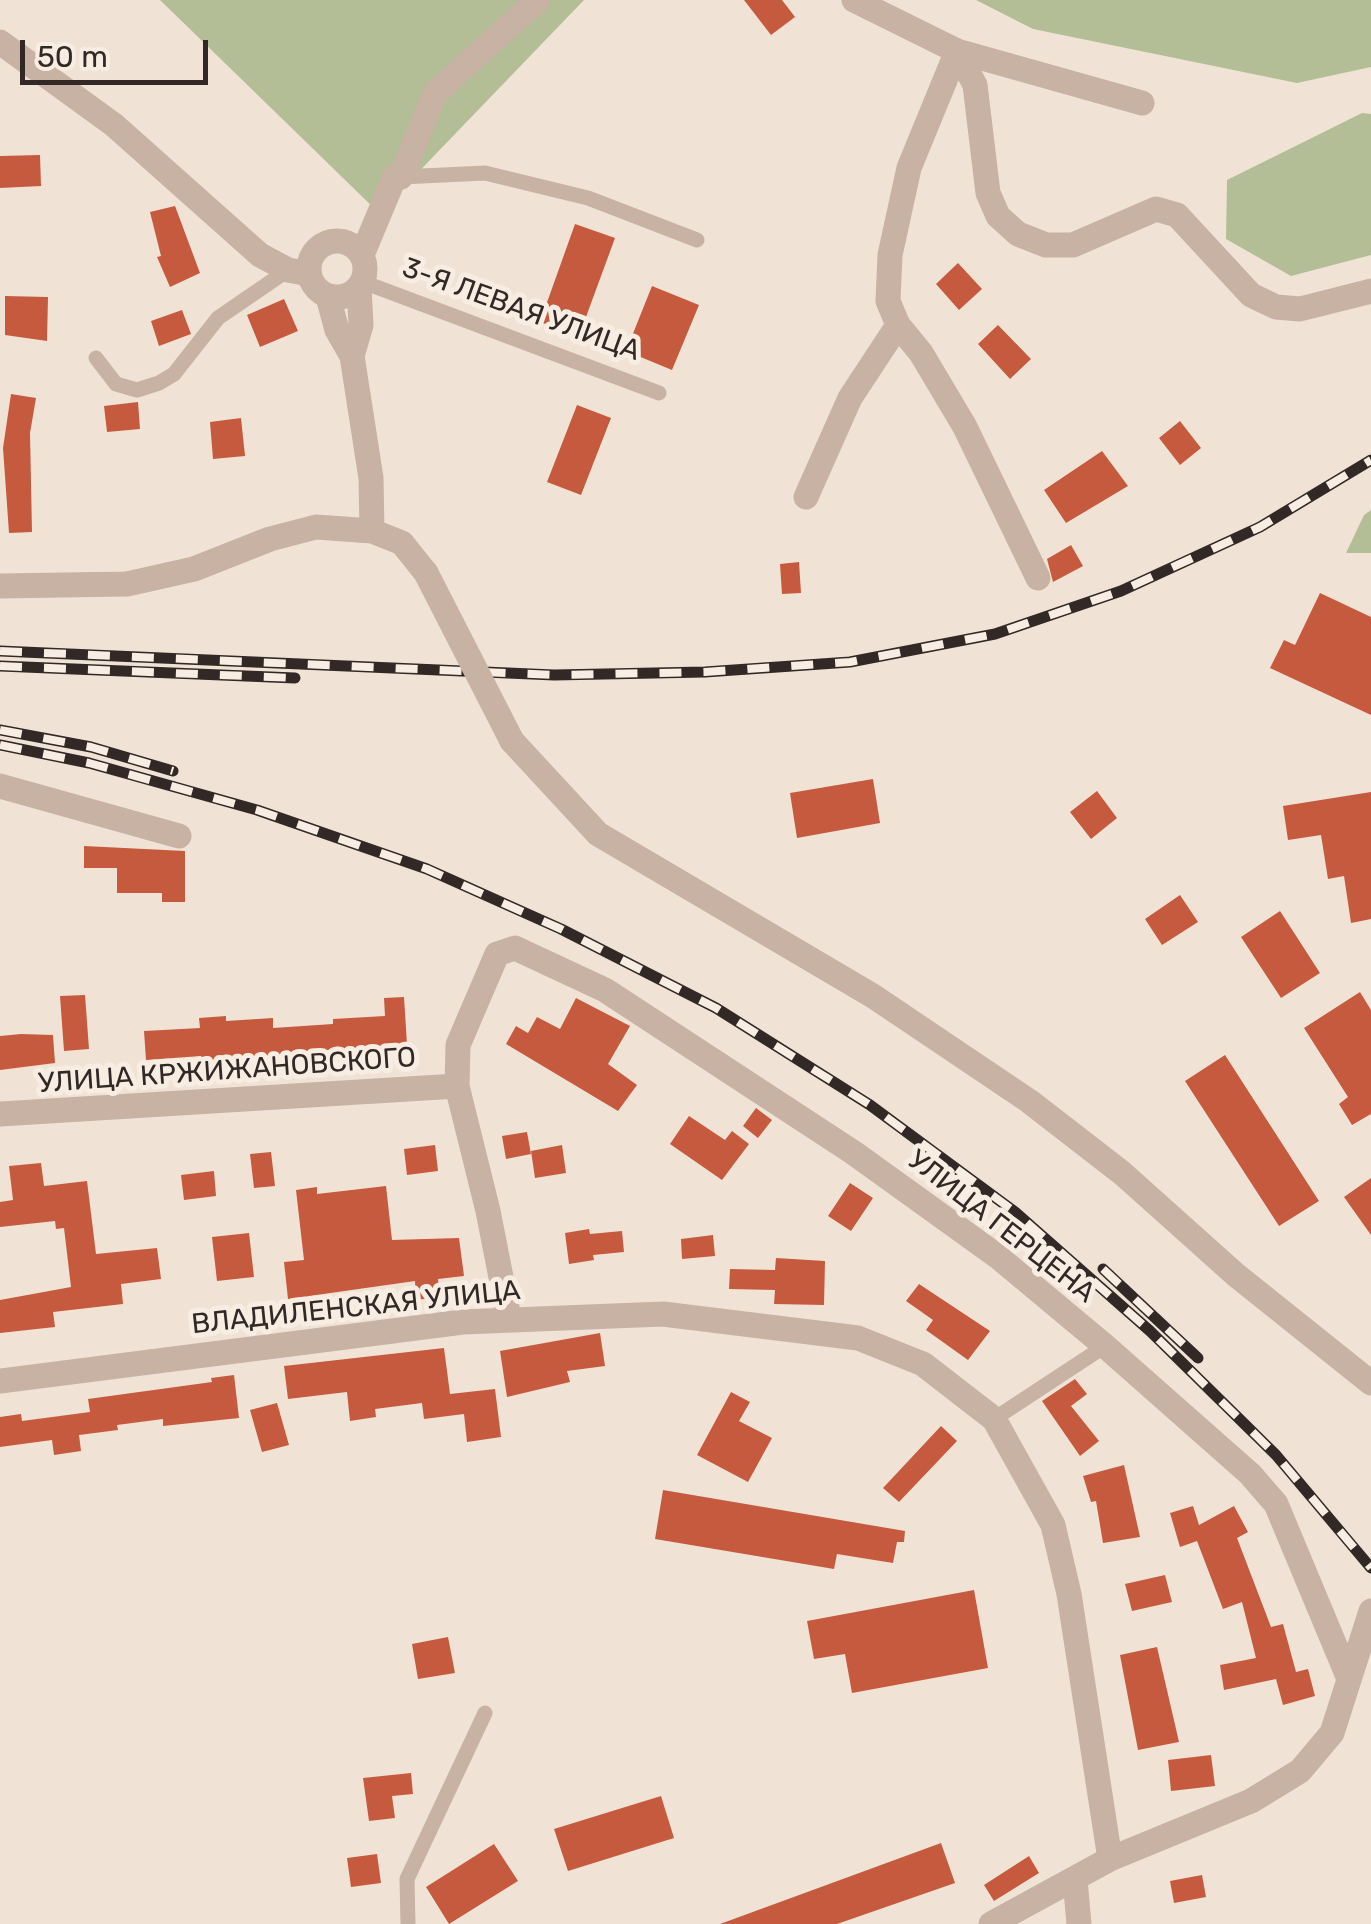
<!DOCTYPE html>
<meta charset="utf-8">
<style>
body{margin:0}
#map{position:relative;width:1371px;height:1924px;overflow:hidden;background:#f0e3d6;font-family:Rubik,sans-serif}
canvas{display:block}
.scale{position:absolute;left:20px;top:40px;width:188px;height:45px;box-sizing:border-box;border:5px solid #322825;border-top:0;padding-left:12px;font-size:30px;line-height:35px;white-space:nowrap;color:#322825;-webkit-text-stroke:8px #f8ede2;paint-order:stroke}
</style>
<div id="map">
<canvas width="1371" height="1924"></canvas>
<div class="scale">50 m</div>
</div>
<script>
const ctx = document.querySelector('canvas').getContext('2d');
ctx.lineJoin = 'round';
function fillPath(path, color) { ctx.fillStyle = color; ctx.fill(path, 'evenodd'); }
const shape = rows => new Path2D(rows.map(r => 'M' + r).join(''));
function stroke(path, color, width, dash) { ctx.strokeStyle = color; ctx.lineWidth = width; ctx.lineCap = dash ? 'butt' : 'round'; ctx.setLineDash(dash || []); ctx.stroke(path); }
function drawText(font, color, halo, rows, align = 'center') {
  ctx.font = font + ' Rubik,sans-serif'; ctx.lineWidth = 10; ctx.setLineDash([]); ctx.textBaseline = 'middle'; ctx.strokeStyle = halo; ctx.fillStyle = color; for (const [text, x, y, turn = 0] of rows) {
    ctx.save(); ctx.translate(x, y); ctx.rotate((+turn || 0) * Math.PI / 180); ctx.textAlign = isNaN(turn) ? turn : align; if (halo) ctx.strokeText(text, 0, 0); ctx.fillText(text, 0, 0); ctx.restore();
  }
}
fillPath(shape([
 [160,0,584,0,379,213],
 [976,0,1371,0,1371,67,1297,83,1033,29],
 [1362,113,1371,114,1371,255,1291,276,1226,239,1227,180],
 [1371,510,1371,553,1346,553,1364,515]
]), '#b3be97');
fillPath(shape([
 [744,0,782,0,795,17,771,35],
 [40,155,41,186,0,188,0,156],
 [175,206,200,273,170,287,157,257,161,256,150,212],
 [575,224,615,238,579,336,540,322],
 [958,263,982,289,959,310,936,284],
 [652,286,699,305,672,370,626,351],
 [5,296,48,297,47,341,5,335],
 [284,299,298,331,260,347,247,315],
 [182,310,191,334,159,346,151,321],
 [998,325,1031,359,1010,379,978,344],
 [11,394,36,398,30,433,32,532,9,533,3,448],
 [138,402,140,429,107,432,104,406],
 [577,405,611,418,581,495,547,482],
 [241,418,245,456,213,459,210,422],
 [1180,421,1201,448,1180,465,1159,438],
 [1102,451,1128,486,1066,523,1044,490],
 [1071,545,1083,566,1053,582,1047,559],
 [799,562,801,593,782,594,780,564],
 [1320,593,1371,617,1371,715,1270,668,1284,640,1295,645],
 [873,779,880,823,797,838,790,793],
 [1097,791,1117,818,1091,839,1070,812],
 [1371,792,1371,919,1351,923,1344,876,1328,879,1321,835,1288,840,1283,806],
 [84,846,185,851,185,902,162,902,162,893,117,893,117,868,84,868],
 [1180,895,1198,922,1162,945,1145,919],
 [1280,911,1320,973,1281,998,1241,937],
 [1360,992,1371,1010,1371,1114,1352,1125,1339,1104,1348,1097,1304,1028],
 [85,995,89,1049,64,1051,60,996],
 [404,997,407,1044,202,1061,201,1056,146,1060,144,1031,200,1028,199,1018,226,1016,226,1021,273,1018,273,1028,333,1024,333,1019,385,1016,384,998],
 [576,998,630,1026,608,1064,637,1085,618,1111,506,1044,516,1026,528,1033,537,1017,560,1029],
 [21,1034,53,1035,55,1063,0,1070,0,1036],
 [1225,1055,1319,1201,1279,1226,1185,1081],
 [756,1108,772,1120,758,1138,743,1126],
 [689,1116,725,1140,732,1131,749,1144,722,1180,670,1144],
 [527,1132,531,1154,506,1159,502,1136],
 [435,1145,438,1171,407,1175,404,1149],
 [562,1145,566,1173,535,1178,531,1151],
 [271,1152,275,1186,254,1188,250,1154],
 [41,1163,44,1186,87,1181,96,1254,157,1248,161,1279,121,1284,123,1304,53,1312,55,1327,0,1333,0,1300,71,1287,64,1228,56,1229,55,1221,0,1227,0,1202,13,1200,9,1166],
 [214,1171,216,1196,184,1200,181,1175],
 [1371,1178,1371,1235,1344,1197],
 [850,1183,873,1198,851,1231,828,1216],
 [386,1186,392,1240,459,1238,464,1276,438,1279,440,1297,416,1300,415,1281,288,1299,284,1262,304,1260,296,1190,317,1187,317,1194],
 [589,1229,590,1234,622,1231,624,1252,593,1255,594,1260,569,1264,565,1233],
 [249,1233,254,1277,217,1281,212,1237],
 [713,1235,715,1256,682,1259,681,1239],
 [776,1258,825,1261,824,1305,774,1304,775,1290,729,1289,730,1269,775,1270],
 [919,1284,990,1331,968,1360,926,1330,933,1320,906,1301],
 [600,1333,605,1366,567,1371,570,1382,507,1397,500,1351],
 [444,1348,450,1394,495,1389,501,1437,467,1442,464,1414,424,1419,422,1403,375,1409,376,1417,350,1421,347,1392,288,1399,284,1366],
 [234,1375,239,1418,163,1426,163,1419,117,1425,118,1430,79,1435,81,1451,54,1455,52,1440,0,1447,0,1417,21,1414,22,1421,90,1412,88,1399,212,1382,211,1378],
 [1075,1379,1087,1394,1071,1406,1099,1441,1080,1456,1042,1401],
 [731,1392,750,1402,739,1421,772,1438,748,1482,697,1455],
 [277,1403,289,1445,262,1452,250,1410],
 [941,1426,957,1441,899,1502,883,1488],
 [1124,1465,1140,1537,1103,1543,1096,1501,1091,1502,1083,1476],
 [663,1490,905,1531,904,1542,897,1542,893,1563,837,1554,834,1569,655,1539],
 [1193,1506,1199,1525,1234,1506,1248,1532,1237,1538,1271,1627,1283,1624,1296,1672,1308,1669,1315,1696,1283,1705,1276,1679,1224,1690,1220,1665,1256,1658,1242,1602,1223,1609,1197,1541,1180,1547,1170,1513],
 [1165,1575,1172,1602,1132,1611,1125,1584],
 [974,1590,988,1668,852,1693,845,1654,814,1659,807,1621],
 [448,1637,455,1673,418,1679,412,1644],
 [1157,1647,1179,1742,1138,1750,1120,1655],
 [1211,1755,1215,1786,1171,1791,1168,1760],
 [411,1773,413,1794,392,1796,395,1818,369,1821,363,1778],
 [661,1796,674,1838,568,1871,554,1829],
 [941,1843,955,1883,837,1924,720,1924],
 [494,1844,518,1881,449,1924,426,1887],
 [377,1854,381,1883,351,1887,347,1858],
 [1029,1856,1039,1873,994,1901,984,1885],
 [1202,1875,1206,1897,1174,1903,1170,1881]
]), '#c55a3f');
stroke(shape([
 [401,177,485,173,588,198,697,240],
 [363,282,659,393],
 [96,358,116,384,137,390,159,383,174,374,218,318,288,270],
 [994,1419,1105,1346],
 [408,1924,407,1879,485,1713]
]), '#c8b2a3', 15);
stroke(shape([
 [854,0,957,51,1142,103],
 [0,42,114,125,260,255,288,270,309,274],
 [957,51,975,85,988,193,998,216,1018,234,1046,245,1073,245,1156,209,1177,215,1251,295,1276,307,1300,309,1371,291],
 [957,51,909,168,890,255,888,301,898,325,921,353,965,427,1038,578],
 '309 269a28 28 0 1 1 56 0a28 28 0 1 1-56 0Z',
 [362,255,395,176,401,177,435,93,538,0],
 [359,287,361,325,352,356,371,478,372,531,402,543,426,573],
 [328,297,337,330,352,356],
 [806,497,850,398,898,325],
 [0,586,127,584,194,569,270,539,316,527,372,531],
 [512,741,598,834,873,996,1029,1101,1122,1173,1236,1275,1371,1383],
 [0,786,179,836],
 [0,1114,457,1086],
 [509,1318,488,1211,457,1086,458,1045,497,954,515,948,605,990,854,1153,997,1256,1105,1346,1250,1474,1276,1504,1349,1679],
 [0,1381,463,1322,663,1314,858,1338,923,1364,994,1419,1053,1525,1069,1594,1110,1859],
 [1075,1879,1079,1924],
 [991,1924,1110,1859,1251,1801,1300,1771,1332,1733,1371,1611]
]), '#c8b2a3', 25);
const rail = shape([
 [0,651,554,675,705,672,850,662,995,634,1121,591,1260,527,1371,460],
 [0,666,295,678],
 [0,730,91,747,173,771],
 [0,745,89,763,257,810,427,869,561,929,716,1008,870,1105,1015,1212,1150,1331,1276,1455,1371,1568],
 [1103,1269,1198,1358]
]);
stroke(rail, '#322825', 11);
stroke(rail, '#f8ede2', 8, [22]);
stroke(shape([
 [426,573,512,741]
]), '#c8b2a3', 25);
drawText('28px', '#322825', '#f8ede2', [
 ["3-Я ЛЕВАЯ УЛИЦА",521,310,20],
 ["УЛИЦА КРЖИЖАНОВСКОГО",227,1071,-4],
 ["УЛИЦА ГЕРЦЕНА",1001,1227,38],
 ["ВЛАДИЛЕНСКАЯ УЛИЦА",356,1308,-6]
]);
</script>
